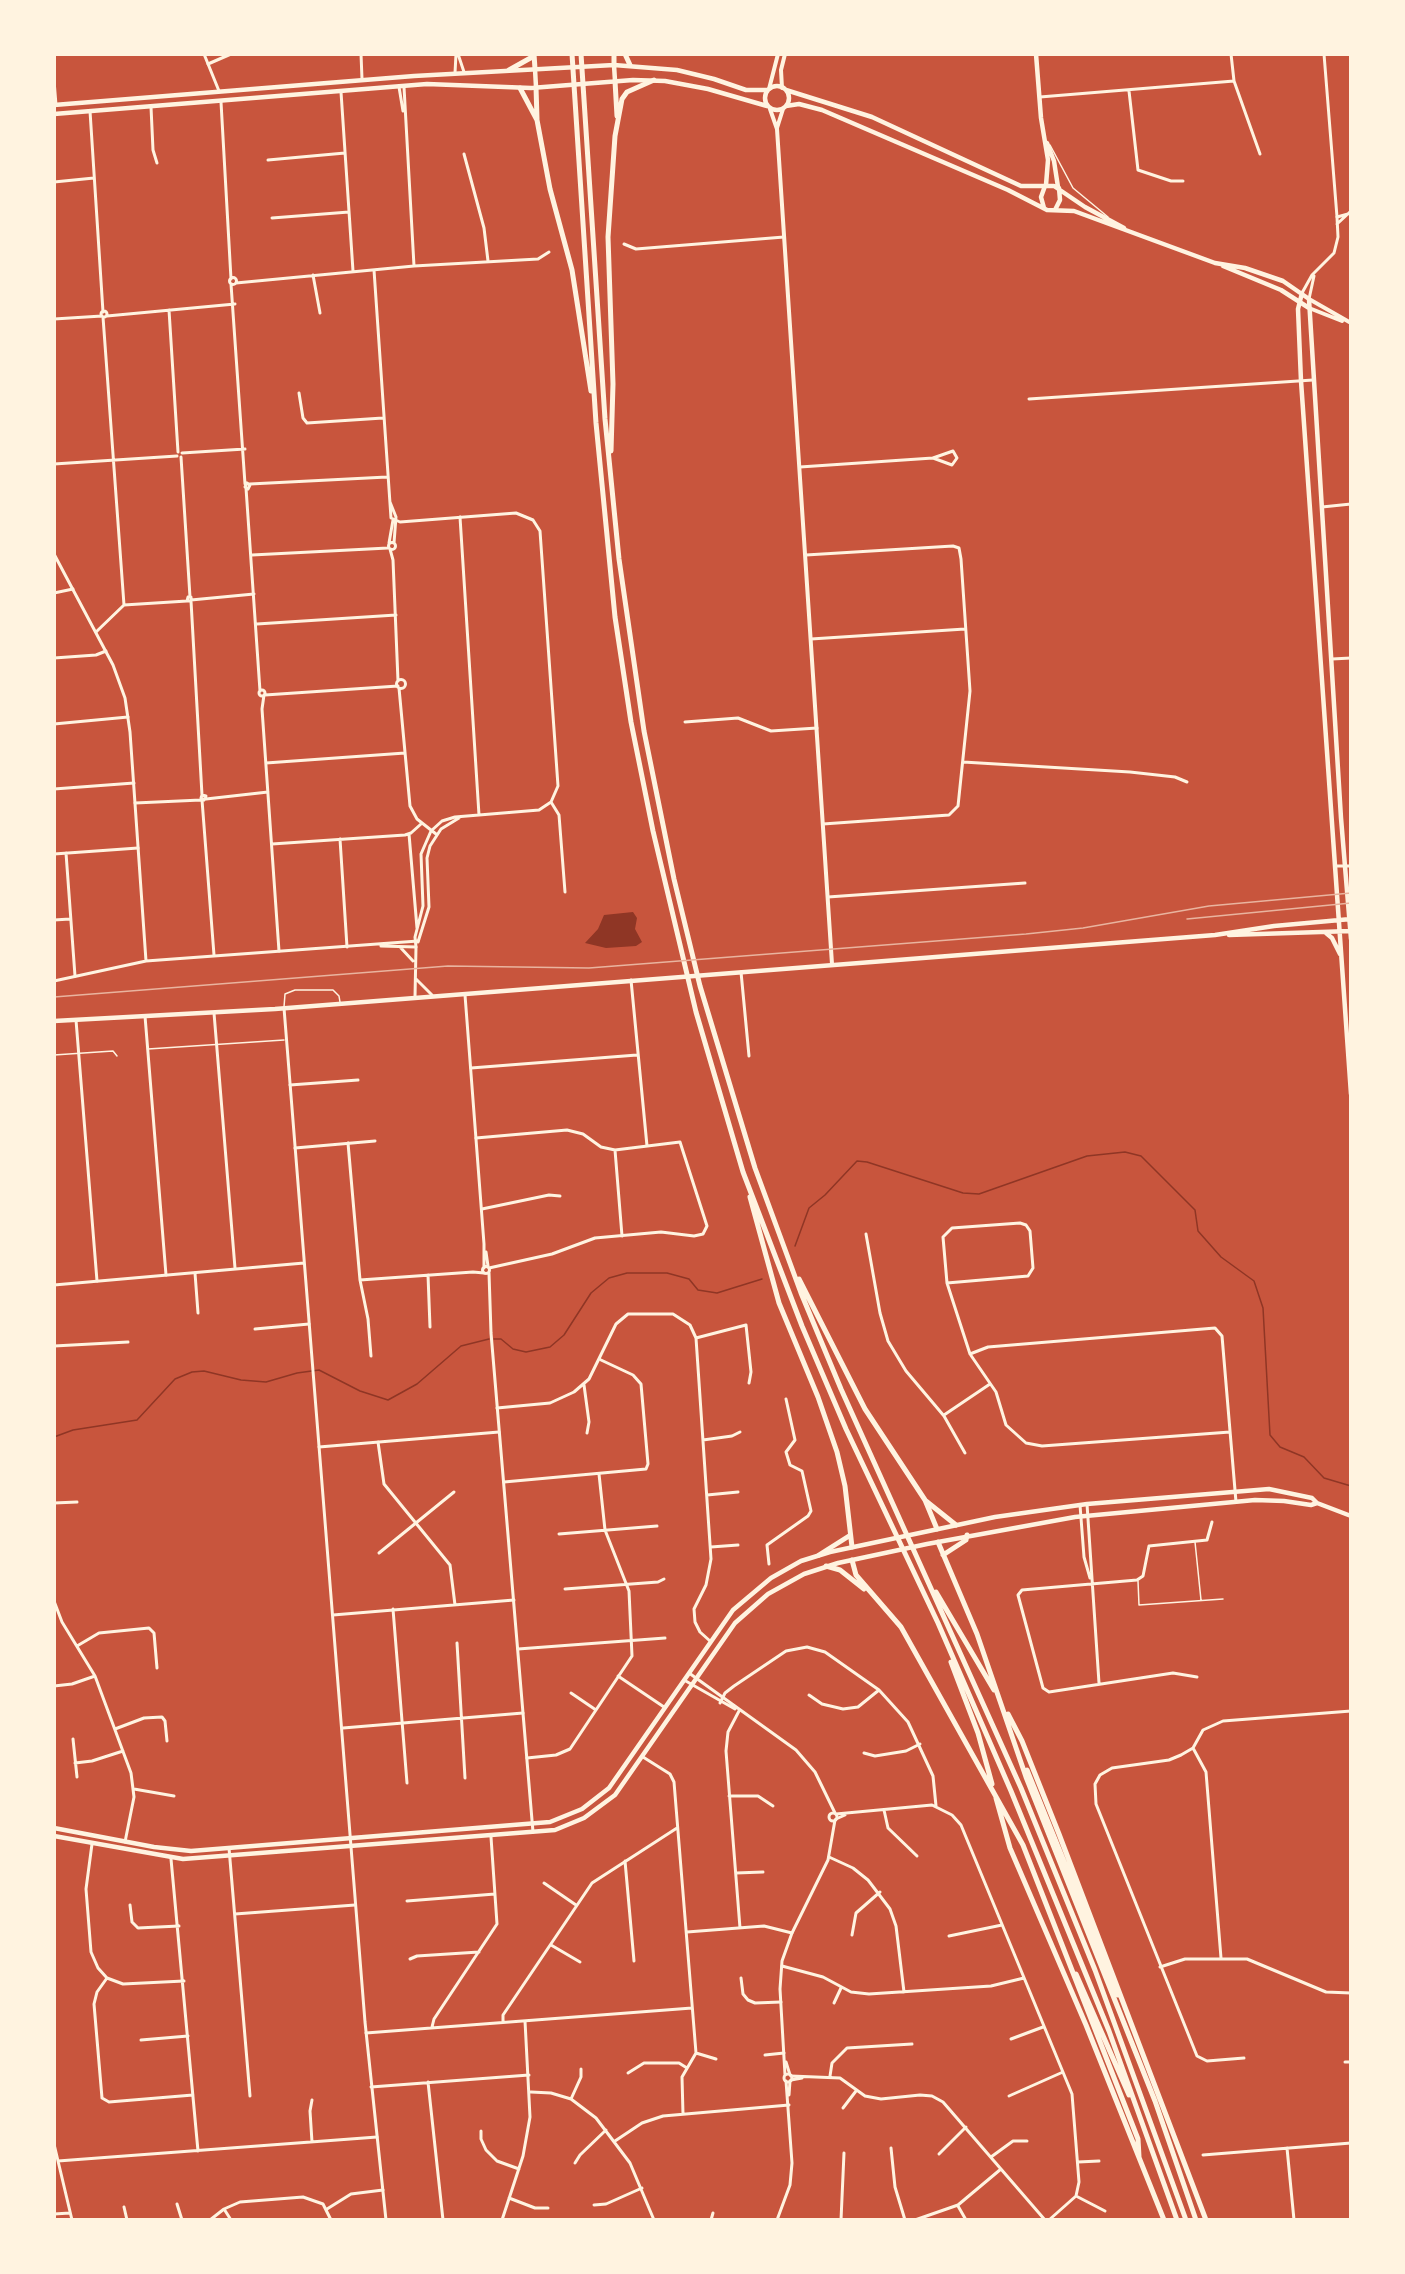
<!DOCTYPE html>
<style>
body{margin:0}
#map{position:relative;width:1405px;height:2274px;overflow:hidden;background:#c8553d;font-family:Manrope,sans-serif}
canvas{display:block}
.frame{position:absolute;inset:0;border:56px solid #fff3e0;pointer-events:none}
</style>
<div id="map">
<canvas width="1405" height="2274"></canvas>
<div class="frame"></div>
</div>
<script>
const ctx = document.querySelector('canvas').getContext('2d');
ctx.lineJoin = 'round';
function fillPath(path, color) { ctx.fillStyle = color; ctx.fill(path, 'evenodd'); }
const shape = rows => new Path2D(rows.map(r => 'M' + r).join(''));
function stroke(path, color, width, dash) { ctx.strokeStyle = color; ctx.lineWidth = width; ctx.lineCap = dash ? 'butt' : 'round'; ctx.setLineDash(dash || []); ctx.stroke(path); }
fillPath(shape([
 [633,912,637,918,635,929,642,942,636,946,606,948,585,943,598,929,604,915]
]), '#8f3625');
stroke(shape([
 [795,1246,809,1208,825,1195,857,1161,867,1162,963,1193,979,1194,1087,1156,1125,1152,1141,1156,1195,1210,1198,1231,1221,1257,1254,1281,1263,1308,1270,1435,1280,1447,1304,1457,1324,1478,1351,1486],
 [494,1339,501,1339,513,1349,526,1352,550,1347,564,1335,591,1293,609,1278,627,1273,667,1273,689,1279,698,1290,717,1293,762,1279],
 [54,1437,73,1430,137,1420,175,1379,192,1372,204,1371,241,1380,266,1382,297,1373,319,1370,360,1391,388,1400,417,1384,461,1346,489,1339]
]), '#8f3625', 1.5);
stroke(shape([
 [1050,145,1073,188,1108,217],
 [284,1007,285,994,295,990,333,990,339,996,340,1002],
 [148,1049,284,1040],
 [54,1055,113,1051,117,1056],
 [1195,1542,1201,1600],
 [1138,1581,1139,1605,1223,1599]
]), '#fff3e0', 1.5);
stroke(shape([
 [361,54,362,79],
 [458,54,464,72],
 [1231,54,1234,81,1260,154],
 [1324,54,1337,217],
 [208,64,231,54],
 [455,73,456,54],
 [54,80,56,105],
 [399,87,403,111],
 [404,87,414,266],
 [1129,91,1138,170,1171,181,1183,181],
 [341,92,353,271],
 [1040,97,1234,81],
 [221,102,231,279],
 [151,107,153,150,157,163],
 [90,111,103,312],
 [464,154,484,228,488,261],
 [268,160,345,153],
 [54,182,94,178],
 [272,218,349,212],
 [624,244,636,249,784,237],
 [374,270,391,518,400,522,516,513,533,520,540,531,558,786,551,802,539,810,455,817,442,821,431,831,421,854,423,906,415,937,416,947],
 [313,275,320,313],
 '229.5 281a3.5 3.5 0 1 1 7 0a3.5 3.5 0 1 1-7 0Z',
 [236,283,414,266,538,259,549,252],
 [231,284,245,484],
 [169,310,178,452],
 '101 314a3 3 0 1 1 6 0a3 3 0 1 1-6 0Z',
 [107,316,235,304],
 [103,317,124,605],
 [54,319,102,316],
 [299,393,303,418,307,423,383,418],
 [1029,399,1313,380],
 [953,451,957,458,952,465,933,458,953,451],
 [182,453,245,449],
 [181,457,190,597],
 [54,464,177,456],
 [800,467,933,458],
 [247,483,250,485,248,489,245,487,247,483],
 [250,484,387,477],
 [246,488,260,691],
 [390,502,396,517,394,543],
 [1322,507,1351,504],
 [460,517,479,815],
 '388.5 546a3.5 3.5 0 1 1 7 0a3.5 3.5 0 1 1-7 0Z',
 [389,543,393,520],
 [390,549,393,560,398,681],
 [252,555,388,548],
 [806,555,953,546,959,548,961,559,970,691,958,806,949,815,823,824],
 [54,593,73,589],
 [188,597,191,597,191,601,187,601,188,597],
 [191,600,254,594],
 [191,601,202,795],
 [257,624,396,615],
 [96,632,124,605,187,601],
 [811,639,965,629],
 [54,658,96,655,106,651],
 [1332,659,1351,658],
 '396.5 684a4.5 4.5 0 1 1 9 0a4.5 4.5 0 1 1-9 0Z',
 [399,688,410,806,417,819,436,834],
 '259 693a3 3 0 1 1 6 0a3 3 0 1 1-6 0Z',
 [264,695,262,709,279,951],
 [265,695,398,686],
 [685,722,738,718,771,731,817,728],
 [54,724,128,717],
 [963,762,1130,772,1175,777,1187,782],
 [266,763,405,753],
 [54,789,134,783],
 [202,795,206,796,204,800,201,798,202,795],
 [206,799,268,792],
 [202,800,214,955],
 [551,802,559,815,565,892],
 [135,803,201,800],
 [409,834,417,928],
 [340,839,347,947],
 [272,844,405,835,411,833,421,824],
 [66,853,75,976],
 [54,854,138,848],
 [828,897,1025,883],
 [54,920,70,919],
 [418,942,429,907,427,858,430,846,441,829,459,818],
 [741,972,749,1056],
 [631,980,647,1146],
 [214,1013,235,1268],
 [145,1016,166,1275],
 [76,1020,97,1281],
 [471,1068,637,1055],
 [290,1085,358,1080],
 [476,1138,567,1130,583,1134,601,1147,615,1150,680,1142,707,1226,703,1234,694,1236,661,1232,595,1238,552,1254,489,1268],
 [348,1143,360,1280,368,1319,371,1356],
 [295,1148,375,1141],
 [615,1150,622,1236],
 [482,1209,549,1195,560,1196],
 [866,1234,880,1313,888,1341,906,1371,944,1416,965,1453],
 [195,1273,198,1313],
 [428,1275,430,1327],
 [360,1280,473,1272,484,1273],
 [947,1283,1028,1276,1033,1268,1030,1231,1026,1225,1020,1223,952,1228,943,1237,947,1283,970,1354,996,1392,1006,1425,1026,1443,1042,1446,1230,1432],
 [255,1329,309,1324],
 [696,1338,746,1325,751,1372,749,1383],
 [54,1346,128,1342],
 [970,1354,988,1347,1215,1328,1222,1336,1236,1502],
 [584,1385,589,1422,587,1433],
 [497,1408,550,1403,574,1392,589,1379,616,1324,628,1314,673,1314,690,1325,696,1338,711,1559,706,1585,694,1609,695,1622,700,1632,710,1641],
 [944,1415,990,1384],
 [703,1440,732,1436,740,1432],
 [378,1442,384,1484,450,1565,455,1605],
 [319,1447,499,1432],
 [504,1482,646,1469,648,1464,641,1384,633,1375,601,1360],
 [707,1495,738,1492],
 [54,1503,77,1502],
 [1087,1504,1099,1683],
 [1080,1505,1084,1557,1090,1578],
 [559,1534,657,1526],
 [711,1547,738,1545],
 [379,1553,454,1492],
 [769,1564,767,1545,808,1516,811,1511,802,1471,790,1465,786,1452,795,1440,786,1399],
 [565,1589,658,1582,664,1579],
 [54,1601,62,1622,95,1676,131,1773,134,1797,125,1842],
 [393,1609,407,1783],
 [333,1615,514,1600],
 [457,1643,465,1778],
 [77,1646,99,1633,149,1628,154,1633,157,1668],
 [518,1649,665,1638],
 [618,1676,664,1707],
 [1197,1677,1173,1673,1049,1692,1043,1688,1018,1595,1022,1590,1137,1580,1143,1576,1149,1546,1207,1540,1212,1522],
 [54,1686,72,1684,95,1676],
 [571,1693,596,1710],
 [809,1695,822,1704,843,1709,858,1707,879,1690],
 [720,1703,725,1693,734,1686,786,1651,807,1647,825,1652,879,1690,908,1722,933,1776,936,1806],
 [739,1711,728,1732,726,1751,740,1928],
 [343,1728,523,1713],
 [115,1729,144,1718,162,1717,165,1721,167,1741],
 [73,1739,77,1777],
 [1193,1748,1206,1772,1221,1958],
 [864,1753,875,1756,906,1751,920,1744],
 [643,1757,670,1774,674,1782,696,2053,682,2077,683,2114],
 [527,1758,556,1755,570,1749,632,1656,629,1591,605,1530,599,1474],
 [75,1763,92,1761,123,1751],
 [134,1789,174,1796],
 [729,1796,758,1796,773,1806],
 [884,1810,888,1828,917,1856],
 [836,1814,932,1805,952,1815,961,1825,1072,2094,1079,2182,1076,2196,1049,2220],
 [836,1819,845,1815],
 [92,1844,86,1889,91,1952,98,1968,107,1978,123,1984,184,1981],
 [229,1848,250,2096],
 [829,1857,853,1868,868,1880,890,1909,896,1926,904,1992],
 [171,1859,198,2151],
 [625,1861,634,1961],
 [736,1873,763,1872],
 [544,1883,576,1905],
 [407,1901,495,1894],
 [130,1905,132,1922,138,1928,179,1926],
 [235,1914,355,1905],
 [687,1932,764,1926,792,1933],
 [852,1935,856,1913,880,1892],
 [949,1936,1002,1925],
 [551,1945,580,1962],
 [410,1959,417,1956,479,1952],
 [782,1966,823,1977,851,1992,869,1994,991,1986,1024,1978],
 [1160,1967,1185,1959,1247,1959,1326,1992,1351,1993],
 [107,1978,97,1992,94,2004,102,2098,109,2102,193,2095],
 [741,1978,743,1994,748,2000,755,2003,781,2002],
 [834,2003,841,1988],
 [503,2022,503,2015,592,1883,677,1828],
 [432,2027,434,2019,497,1924,491,1837],
 [366,2033,692,2008],
 [1011,2039,1043,2027],
 [141,2040,188,2036],
 [696,2053,716,2059],
 [765,2055,784,2053],
 [1244,2058,1207,2061,1197,2056,1096,1804,1095,1784,1100,1775,1112,1768,1169,1760,1181,1755,1193,1748,1203,1730,1223,1721,1351,1711],
 [1345,2062,1351,2062],
 [628,2073,644,2063,679,2063,687,2068],
 [791,2076,840,2078,865,2096,881,2099,920,2095,932,2096,943,2102,1045,2220],
 [830,2076,832,2063,847,2048,912,2044],
 [791,2080,802,2078],
 [428,2082,443,2220],
 [371,2087,529,2075],
 [531,2092,551,2093,571,2099,596,2118,630,2163,654,2220],
 [1009,2096,1063,2072],
 [571,2099,581,2077,581,2069],
 [312,2100,310,2111,312,2142],
 [843,2108,856,2091],
 [481,2131,481,2139,486,2150,497,2161,519,2169],
 [615,2141,642,2123,663,2116,789,2105],
 [54,2144,72,2220],
 [891,2148,895,2187,905,2220],
 [1287,2148,1294,2220],
 [939,2154,966,2127],
 [1203,2155,1351,2143],
 [991,2157,1013,2141,1027,2141],
 [58,2161,377,2137],
 [1078,2162,1099,2161],
 [575,2163,580,2155,606,2130],
 [1076,2196,1105,2211],
 [509,2198,535,2208,548,2208],
 [177,2204,182,2220],
 [594,2205,606,2204,642,2188],
 [958,2206,966,2220],
 [124,2207,127,2220],
 [224,2209,231,2220],
 [327,2209,351,2194,383,2190],
 [54,2214,70,2213],
 [210,2220,224,2209,240,2202,303,2197,323,2204,331,2220],
 [502,2220,523,2156,530,2117,525,2021],
 [711,2220,713,2213],
 [841,2220,844,2153],
 [915,2220,958,2205,1001,2169]
]), '#fff3e0', 3);
stroke(shape([
 [204,54,219,91],
 [1337,224,1351,211],
 [1302,293,1312,275,1334,253,1338,237,1337,217,1348,214],
 [1309,299,1314,276],
 [54,554,113,665,125,698,130,732,146,961],
 [1335,866,1351,866],
 [381,946,416,947,415,997],
 [400,947,413,961],
 [416,979,432,995],
 [54,981,146,961,418,941],
 [465,995,484,1244,484,1268],
 [284,1008,365,2022,386,2220],
 [486,1252,488,1266],
 '482.5 1270a3.5 3.5 0 1 1 7 0a3.5 3.5 0 1 1-7 0Z',
 [489,1273,491,1333,533,1832],
 [54,1285,304,1263],
 [689,1673,796,1750,815,1772,835,1813],
 [684,1680,735,1709],
 '829 1817a4 4 0 1 1 8 0a4 4 0 1 1-8 0Z',
 [786,2062,790,2075],
 '784 2078a4 4 0 1 1 8 0a4 4 0 1 1-8 0Z',
 [785,2075,780,1989,782,1961,792,1933,828,1860,835,1820],
 [789,2095,790,2081],
 [777,2220,790,2185,792,2163,786,2081]
]), '#fff3e0', 3);
stroke(shape([
 [782,88,781,70,785,54],
 [769,89,778,54],
 [770,109,777,129,832,964],
 [777,128,783,109],
 [1309,299,1351,323],
 [1309,308,1342,321]
]), '#fff3e0', 4);
stroke(shape([
 [1036,54,1041,118,1048,160,1046,185],
 [614,65,615,81],
 [535,69,536,87],
 '765 98a12 12 0 1 1 24 0a12 12 0 1 1-24 0Z',
 [786,90,872,117,1021,186,1054,186,1085,207,1124,228],
 [54,105,414,76,614,65,677,70,714,79,746,90,768,90],
 [786,106,799,104,822,110,1008,190,1047,210,1074,211,1215,263],
 [54,114,427,84,531,88,633,80,665,81,708,89,767,106],
 [1047,143,1054,161,1058,187],
 [1044,208,1041,197,1045,186],
 [1055,210,1060,200,1059,188],
 [1215,263,1245,268,1283,281,1309,299,1341,818,1351,939],
 [1223,266,1281,290,1309,308],
 [1302,293,1298,309,1301,381,1351,1094],
 [1326,933,1332,938,1340,954],
 [1229,935,1351,931],
 [54,1021,275,1009,1215,935,1274,926,1351,919],
 [54,1828,154,1847,191,1851,550,1822,582,1809,609,1788,733,1610,771,1578,801,1561,830,1552,995,1517,1087,1504,1269,1489,1312,1498,1317,1503,1351,1516],
 [54,1836,183,1859,555,1830,584,1818,615,1795,735,1623,768,1594,804,1574,838,1563,927,1544,1075,1517,1255,1500,1284,1501,1311,1505,1317,1503]
]), '#fff3e0', 4.5);
stroke(shape([
 [534,54,535,69],
 [572,54,596,423,615,617,631,722,653,831,696,1012,743,1172,802,1326,846,1429,938,1623,1011,1791,1109,2031,1177,2220],
 [581,54,605,419,619,559,644,731,674,879,700,986,755,1168,801,1293,841,1389,1021,1788,1095,1970,1186,2220],
 [614,54,614,65],
 [625,54,630,65],
 [509,70,534,56],
 [615,81,617,116],
 [536,87,537,119],
 [520,88,537,120,550,189,572,270,591,391],
 [611,451,613,384,608,237,615,136,622,99,627,92,654,80],
 [750,1197,779,1303,818,1397,837,1452,845,1486,852,1547],
 [799,1279,865,1409,925,1500,937,1529],
 [926,1501,956,1525],
 [938,1542,977,1634,1026,1777,1155,2101,1196,2220],
 [819,1555,849,1536],
 [943,1555,966,1540,967,1535],
 [852,1560,856,1575,901,1627,1023,1845,1138,2139,1139,2157],
 [826,1566,840,1570,864,1589],
 [936,1592,994,1690],
 [951,1662,978,1733,992,1784],
 [1008,1714,1022,1741,1059,1834,1206,2220],
 [1027,1770,1118,1995],
 [996,1798,1010,1848,1086,2025,1164,2220],
 [1076,1974,1129,2095]
]), '#fff3e0', 5);
stroke(shape([
 [1187,919,1351,903],
 [54,997,448,966,589,968,1026,934,1083,928,1209,906,1351,893]
]), '#e9b49f', 1.5);
</script>
